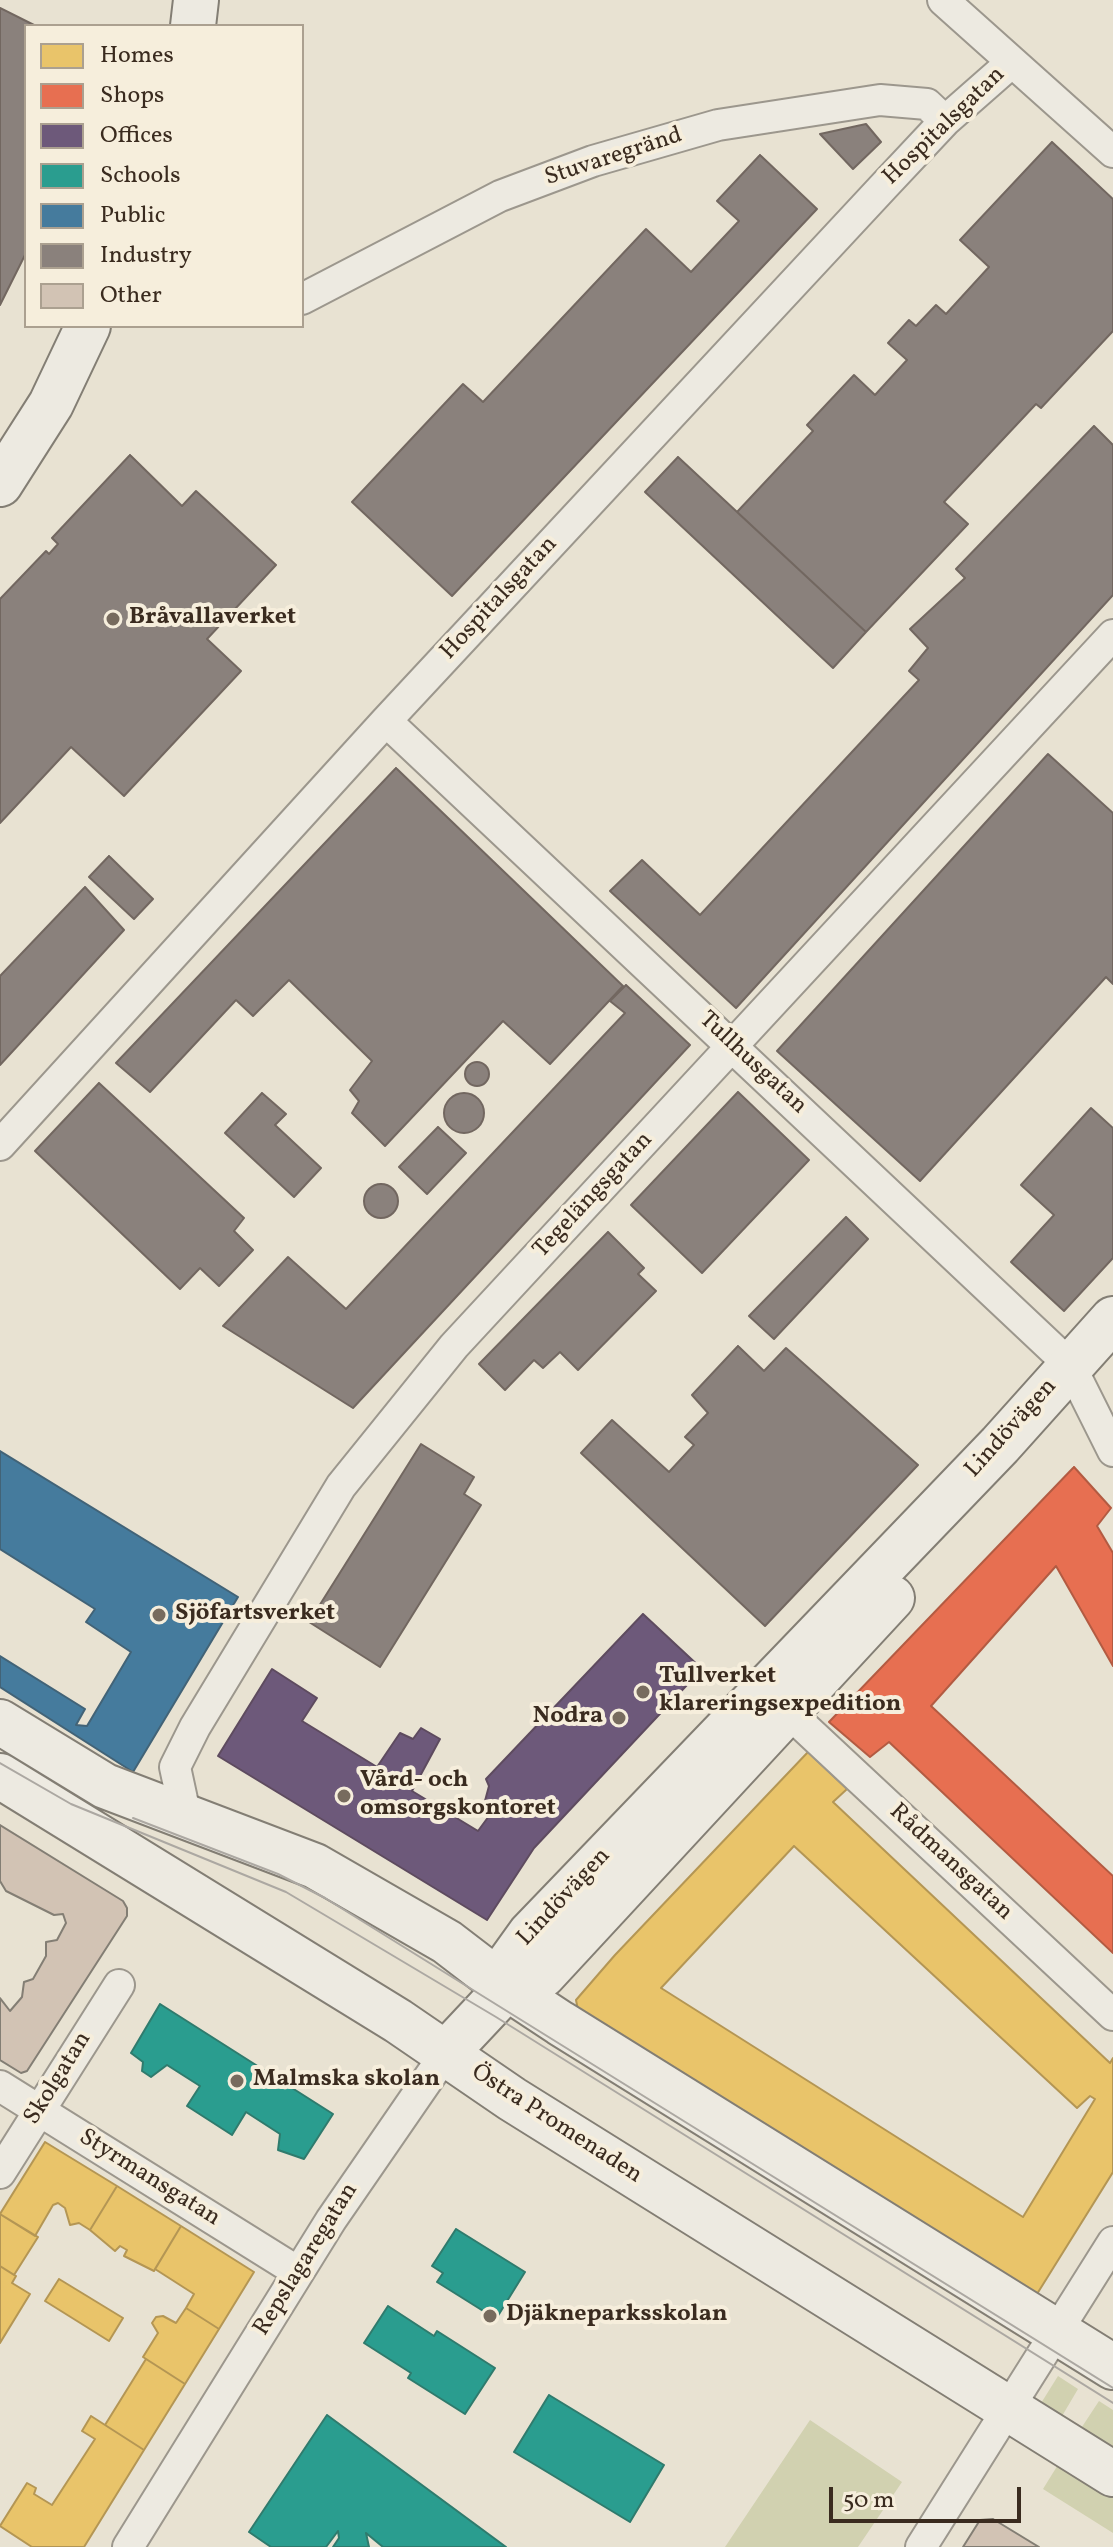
<!DOCTYPE html>
<meta charset="utf-8">
<style>
body{margin:0}
#map{position:relative;width:1113px;height:2547px;overflow:hidden;background:#e8e2d2;font-family:Vollkorn,serif}
canvas{display:block}
.legend{position:absolute;left:24px;top:24px;width:280px;height:304px;box-sizing:border-box;background:#f6eedc;border:2px solid #aba090;margin:0;padding:10px 14px;list-style:none;font-size:24px;color:#3a2b1f}
.legend li{display:flex;align-items:center;gap:16px;height:40px}
.legend b{width:40px;border:2px solid #aba090}
.scale{position:absolute;left:829px;top:2487px;width:192px;height:36px;box-sizing:border-box;border:4px solid #3a2b1f;border-top:0;padding-left:10px;font-size:24px;line-height:28px;white-space:nowrap;color:#3a2b1f;-webkit-text-stroke:6px #f6eedc;paint-order:stroke}
</style>
<div id="map">
<canvas width="1113" height="2547"></canvas>
<ul class="legend">
<li><b style="height:22px;background:#e9c46a"></b>Homes</li>
<li><b style="height:22px;background:#e76f51"></b>Shops</li>
<li><b style="height:22px;background:#6d597a"></b>Offices</li>
<li><b style="height:22px;background:#2a9d8f"></b>Schools</li>
<li><b style="height:22px;background:#457b9d"></b>Public</li>
<li><b style="height:22px;background:#8a817c"></b>Industry</li>
<li><b style="height:22px;background:#d2c3b4"></b>Other</li>
</ul>
<div class="scale">50 m</div>
</div>
<script>
const ctx = document.querySelector('canvas').getContext('2d');
ctx.lineJoin = 'round';
function fillPath(path, color) { ctx.fillStyle = color; ctx.fill(path, 'evenodd'); }
const shape = rows => new Path2D(rows.map(r => 'M' + r).join(''));
function stroke(path, color, width, dash) { ctx.strokeStyle = color; ctx.lineWidth = width; ctx.lineCap = dash ? 'butt' : 'round'; ctx.setLineDash(dash || []); ctx.stroke(path); }
function drawText(font, color, halo, rows, align = 'center') {
  ctx.font = font + ' Vollkorn,serif'; ctx.lineWidth = 8; ctx.setLineDash([]); ctx.textBaseline = 'middle'; ctx.strokeStyle = halo; ctx.fillStyle = color; for (const [text, x, y, turn = 0] of rows) {
    ctx.save(); ctx.translate(x, y); ctx.rotate((+turn || 0) * Math.PI / 180); ctx.textAlign = isNaN(turn) ? turn : align; if (halo) ctx.strokeText(text, 0, 0); ctx.fillText(text, 0, 0); ctx.restore();
  }
}
fillPath(shape([
 [1058,2376,1078,2389,1055,2428,1038,2408],
 [1099,2401,1113,2410,1113,2463,1074,2439],
 [810,2420,902,2482,858,2547,725,2547],
 [1064,2455,1113,2481,1113,2533,1043,2489]
]), '#d1d1b0');
const homes = shape([
 [808,1752,847,1789,833,1802,1110,2063,1113,2058,1113,2172,1037,2294,578,2010,576,2000,615,1955,808,1752],
 [794,1846,1077,2108,1090,2096,1095,2099,1023,2217,661,1988,794,1846],
 [45,2142,117,2186,90,2230,79,2223,70,2225,65,2208,58,2203,53,2205,35,2236,0,2214,45,2142],
 [117,2186,181,2226,154,2271,124,2256,127,2250,120,2246,115,2251,90,2230,117,2186],
 [0,2214,38,2237,14,2275,0,2266,0,2214],
 [181,2226,254,2272,219,2329,186,2308,194,2294,155,2269,181,2226],
 [0,2266,16,2276,12,2283,30,2294,0,2343,0,2266],
 [59,2279,123,2318,109,2341,45,2301,59,2279],
 [186,2308,219,2329,185,2384,143,2357,158,2333,152,2323,156,2317,163,2316,176,2323,186,2308],
 [146,2359,185,2384,144,2450,105,2425,146,2359],
 [91,2416,144,2450,84,2547,32,2547,0,2526,27,2483,36,2488,34,2494,52,2505,95,2439,82,2431,91,2416]
]);
fillPath(homes, '#e9c46a');
stroke(homes, '#b49654', 2);
const shops = shape([
 [1074,1467,1111,1508,1097,1526,1113,1553,1113,1666,1056,1566,931,1706,1113,1876,1113,1953,889,1742,870,1757,829,1722,1074,1467]
]);
fillPath(shops, '#e76f51');
stroke(shops, '#b35b42', 2);
const offices = shape([
 [643,1614,702,1669,534,1848,487,1920,218,1756,272,1669,317,1698,302,1721,377,1767,400,1733,413,1739,421,1728,440,1739,412,1791,478,1831,489,1816,482,1812,489,1786,486,1779,643,1614]
]);
fillPath(offices, '#6d597a');
stroke(offices, '#5e4b5f', 2);
const schools = shape([
 [160,2004,333,2114,304,2159,278,2150,280,2134,246,2112,232,2135,187,2106,200,2086,167,2065,151,2077,142,2071,143,2062,131,2053,160,2004],
 [456,2229,525,2272,496,2319,437,2282,443,2273,432,2266,456,2229],
 [388,2306,434,2336,437,2331,495,2368,465,2414,408,2378,411,2373,364,2343,388,2306],
 [549,2395,664,2465,630,2522,514,2452,549,2395],
 [327,2415,506,2547,383,2547,366,2533,369,2547,333,2547,339,2538,338,2531,326,2547,271,2547,249,2532,327,2415]
]);
fillPath(schools, '#2a9d8f');
stroke(schools, '#2f7b6d', 2);
const public = shape([
 [0,1451,238,1597,133,1772,0,1687,0,1656,85,1709,76,1725,87,1726,131,1652,86,1622,95,1609,0,1549,0,1451]
]);
fillPath(public, '#457b9d');
stroke(public, '#426377', 2);
const industry = shape([
 [0,8,36,26,26,26,26,253,0,305,0,8],
 [866,124,881,142,853,169,820,134,866,124],
 [1052,142,1113,199,1113,331,1041,408,1036,404,944,502,968,524,866,632,737,512,813,431,807,425,854,375,875,395,907,360,888,343,909,320,916,326,936,305,946,314,989,267,960,240,1052,142],
 [760,155,817,209,452,596,352,502,463,384,483,402,646,229,691,272,739,221,717,201,760,155],
 [1094,426,1113,445,1113,595,736,1008,610,891,642,860,700,915,919,680,909,671,928,648,910,629,965,578,956,569,1094,426],
 [130,455,182,506,196,491,276,565,207,639,241,671,124,796,71,747,0,823,0,599,46,551,49,554,58,544,52,538,130,455],
 [678,457,866,632,833,668,645,492,678,457],
 [1048,754,1113,813,1113,984,1106,977,920,1181,777,1051,1048,754],
 [396,768,623,986,550,1064,503,1021,385,1146,352,1113,359,1101,350,1090,372,1061,289,980,253,1016,236,1000,150,1092,116,1063,396,768],
 [109,856,153,899,134,919,89,877,109,856],
 [85,887,124,930,0,1065,0,976,85,887],
 [626,985,690,1045,353,1408,223,1326,288,1257,346,1309,625,1013,610,1001,626,985],
 '465 1074a12 12 0 1 1 24 0a12 12 0 1 1-24 0Z',
 [99,1083,244,1218,234,1231,253,1250,219,1286,200,1268,180,1289,35,1151,99,1083],
 [738,1092,809,1160,702,1273,631,1205,738,1092],
 [262,1093,286,1114,275,1125,321,1168,294,1197,225,1133,262,1093],
 '444 1113a20 20 0 1 1 40 0a20 20 0 1 1-40 0Z',
 [1091,1108,1113,1128,1113,1258,1064,1311,1011,1262,1054,1215,1021,1185,1091,1108],
 [438,1127,466,1153,427,1194,399,1167,438,1127],
 '364 1201a17 17 0 1 1 34 0a17 17 0 1 1-34 0Z',
 [846,1217,868,1239,774,1339,749,1316,846,1217],
 [608,1232,644,1268,638,1274,656,1291,578,1370,560,1352,543,1368,534,1360,505,1390,479,1364,608,1232],
 [738,1346,764,1371,786,1348,918,1465,765,1626,581,1453,612,1420,669,1472,694,1445,685,1437,708,1413,692,1395,738,1346],
 [421,1444,474,1477,464,1494,481,1505,380,1667,309,1622,421,1444]
]);
fillPath(industry, '#8a817c');
stroke(industry, '#726760', 2);
const building = shape([
 [0,1825,123,1901,127,1908,127,1916,27,2071,21,2073,0,2060,0,1998,10,2011,22,1997,24,1982,33,1979,46,1956,46,1942,57,1940,66,1923,63,1914,54,1915,6,1891,0,1881,0,1825],
 [993,2519,1039,2547,963,2547,980,2520,993,2519]
]);
fillPath(building, '#d2c3b4');
stroke(building, '#837e74', 2);
const street = shape([
 [943,0,1113,152],
 [302,299,500,196,593,161,718,125,880,100,927,104,945,121],
 [386,721,1070,1365,1113,1451],
 [0,1145,386,721,884,186,945,121,1011,63],
 [787,1711,1113,2015],
 [186,1818,175,1767,195,1727,341,1486,454,1346,1113,635],
 [0,2086,298,2272],
 [0,2173,119,1985],
 [128,2547,331,2220,446,2053],
 [921,2547,1113,2242]
]);
const secondary = shape([
 [193,26,196,0],
 [0,484,51,404,88,326],
 [0,1722,105,1786,315,1866,447,1942,507,1988,560,2023,1113,2367],
 [0,1776,398,2021,512,2099,1113,2474],
 [507,1988,507,1966,530,1934,1000,1445,1113,1319],
 [507,1988,527,1984,543,1975,892,1598],
 [446,2053,507,1988]
]);
stroke(street, '#9c978d', 34);
stroke(secondary, '#837e74', 48);
stroke(street, '#edeae1', 30);
stroke(secondary, '#edeae1', 44);
stroke(shape([
 [0,1763,71,1804,286,1892,496,2017,1113,2403],
 [133,1818,278,1874,325,1898,1113,2388]
]), '#aca8a2', 2);
for (const [x, y, r, color] of [
 [113,619,8,"#776b5e"],
 [159,1615,8,"#776b5e"],
 [643,1692,8,"#776b5e"],
 [619,1718,8,"#776b5e"],
 [344,1796,8,"#776b5e"],
 [237,2081,8,"#776b5e"],
 [490,2316,8,"#776b5e"]
]) { const dot = new Path2D(); dot.arc(x, y, r, 0, 2 * Math.PI); ctx.fillStyle = color; ctx.fill(dot); stroke(dot, '#f6eedc', 3); }
drawText('24px', '#3a2b1f', '#f6eedc', [
 ["Hospitalsgatan",945,127,-44],
 ["Stuvaregränd",614,158,-18],
 ["Hospitalsgatan",500,599,-47],
 ["Tullhusgatan",752,1064,43],
 ["Tegelängsgatan",594,1196,-47],
 ["Lindövägen",1012,1429,-48],
 ["Rådmansgatan",950,1863,43],
 ["Lindövägen",565,1898,-47],
 ["Skolgatan",59,2079,-58],
 ["Östra Promenaden",556,2125,33],
 ["Styrmansgatan",149,2179,32],
 ["Repslagaregatan",307,2260,-58]
]);
drawText('bold 24px', '#3a2b1f', '#f6eedc', [
 ["Bråvallaverket",129,619],
 ["Sjöfartsverket",175,1615],
 ["Tullverket",659,1678],
 ["klareringsexpedition",659,1706],
 ["Nodra",603,1718,"right"],
 ["Vård- och",360,1782],
 ["omsorgskontoret",360,1810],
 ["Malmska skolan",253,2081],
 ["Djäkneparksskolan",506,2316]
], 'left');
</script>
